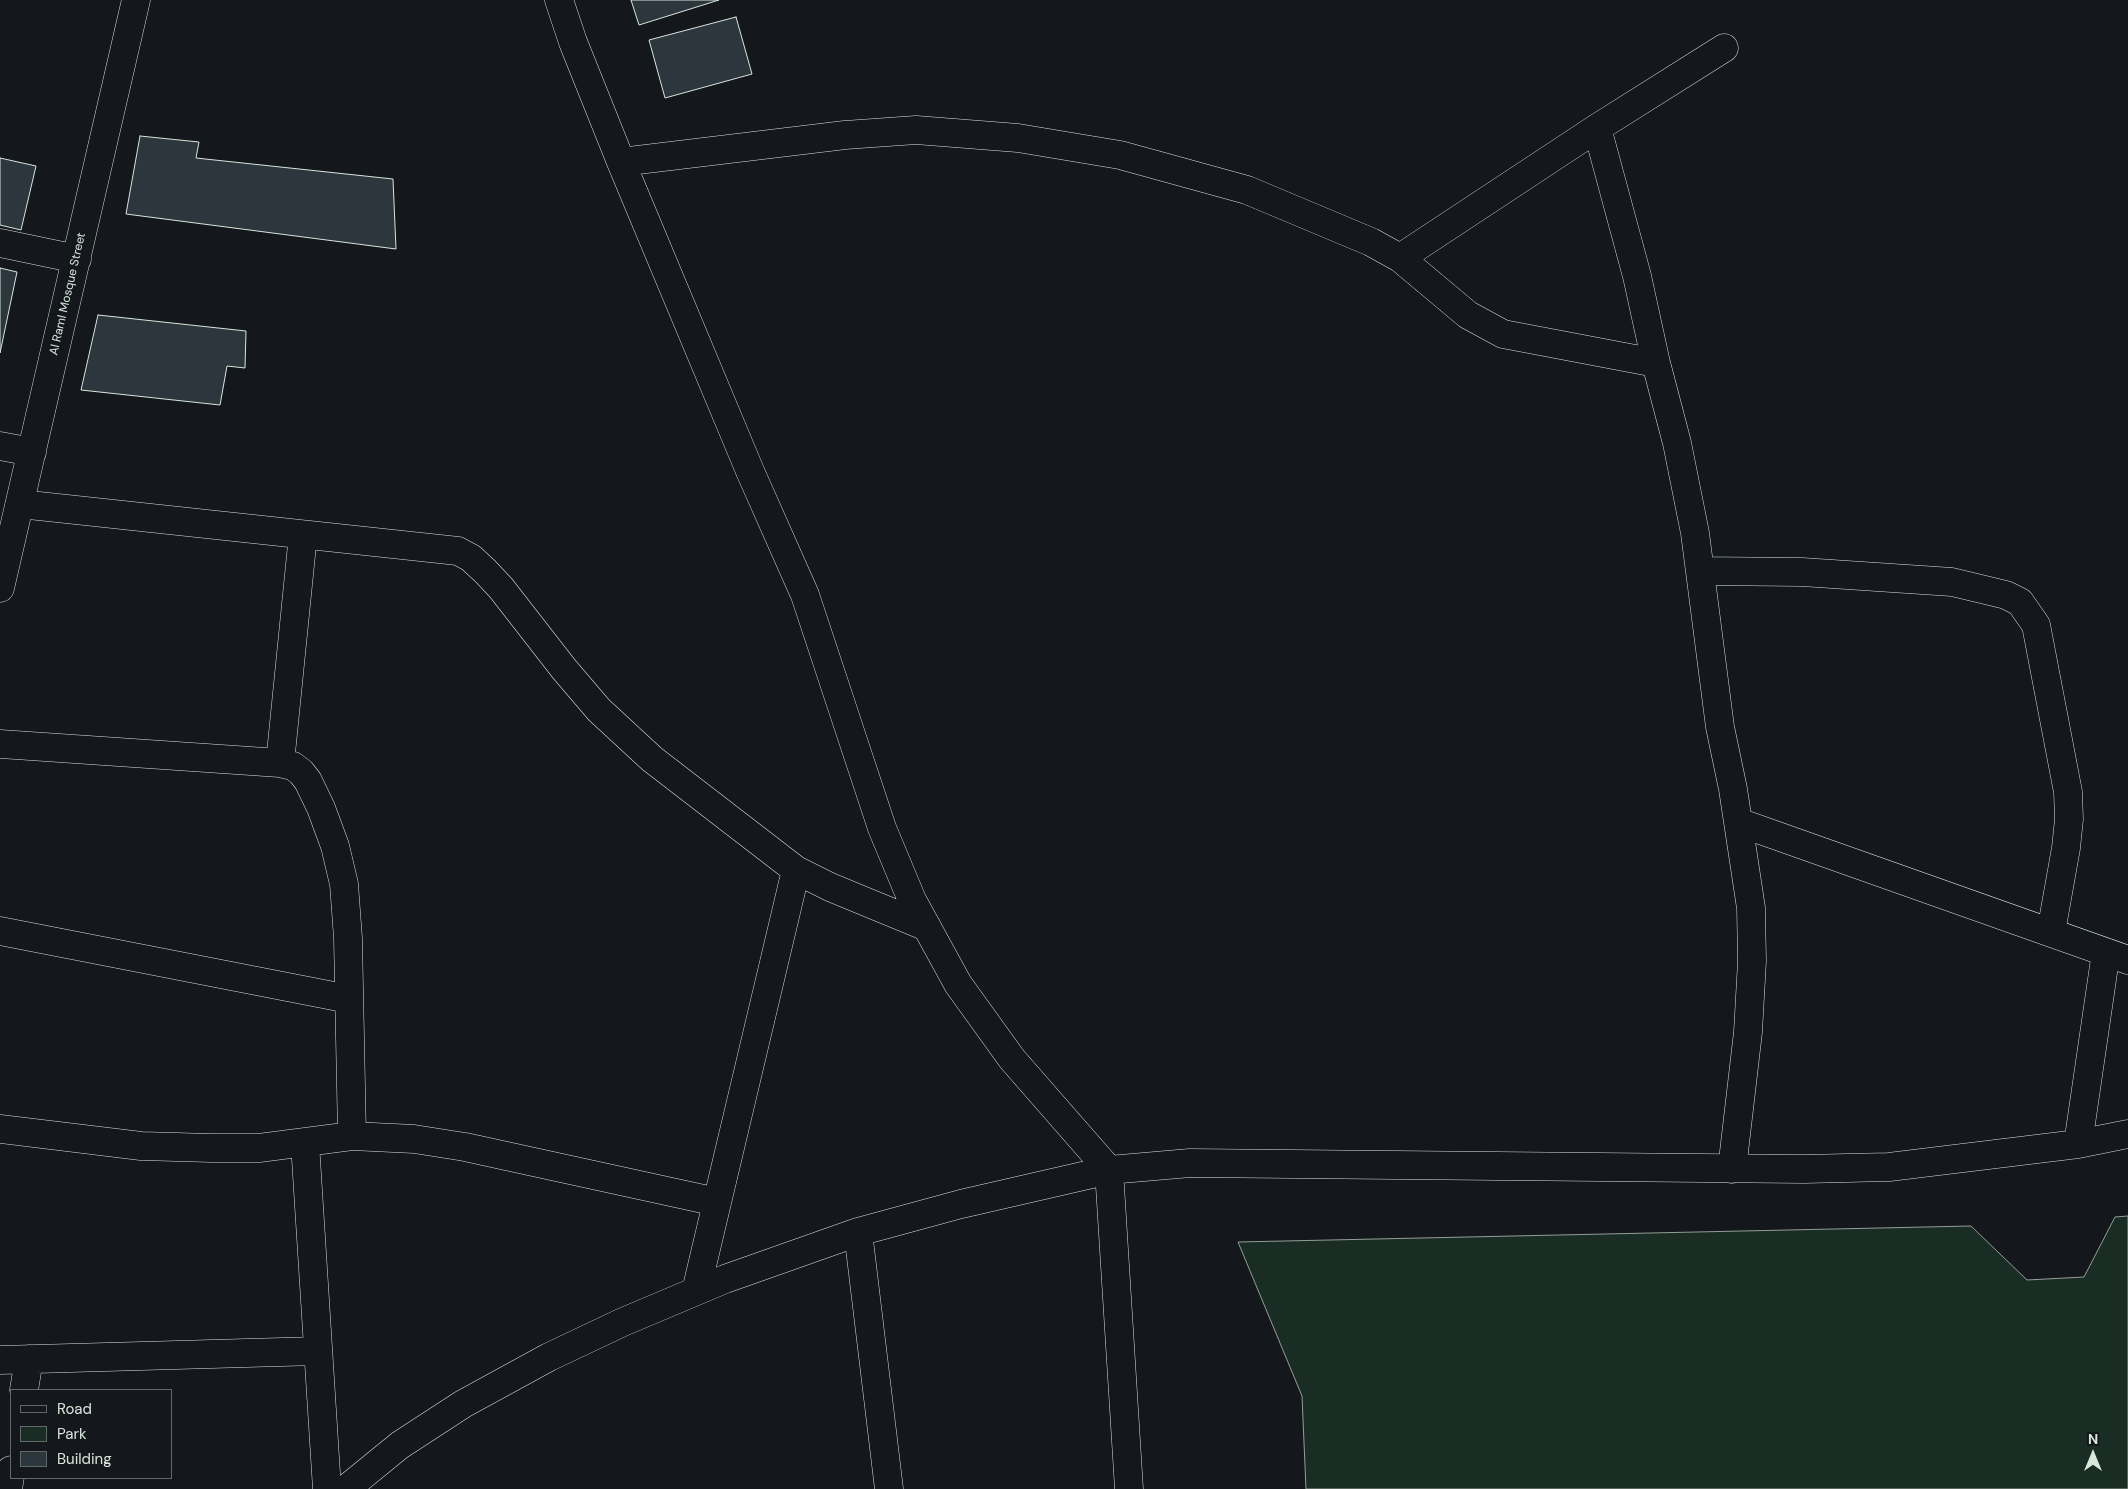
<!DOCTYPE html>
<style>
body{margin:0}
#map{position:relative;width:2128px;height:1489px;overflow:hidden;background:#14181c;font-family:"DM Sans",sans-serif}
canvas{display:block}
.legend{position:absolute;left:10px;top:1389px;width:162px;height:90px;box-sizing:border-box;background:#14181c;border:1px solid #626a69;margin:0;padding:6px 9px;list-style:none;font-size:15px;color:#d8e6dc}
.legend li{display:flex;align-items:center;gap:10px;height:25px}
.legend b{width:25px;border:1px solid #626a69}
.north{position:absolute;left:2068px;top:1429px;width:50px;height:50px;-webkit-text-stroke:4px #14181c;paint-order:stroke;rotate:0deg;font-size:14px;font-weight:700;line-height:20px;text-align:center;color:#d8e6dc}
.north::after{content:'';display:block;margin:auto;width:18px;height:22px;background:#d8e6dc;clip-path:polygon(50% 0,100% 100%,50% 72%,0 100%)}
</style>
<div id="map">
<canvas width="2128" height="1489"></canvas>
<ul class="legend">
<li><b style="height:6px;background:#14181c"></b>Road</li>
<li><b style="height:14px;background:#1a2d24"></b>Park</li>
<li><b style="height:14px;background:#2c363c"></b>Building</li>
</ul>
<div class="north">N</div>
</div>
<script>
const ctx = document.querySelector('canvas').getContext('2d');
ctx.lineJoin = 'round';
function fillPath(path, color) { ctx.fillStyle = color; ctx.fill(path, 'evenodd'); }
const shape = rows => new Path2D(rows.map(r => 'M' + r).join(''));
function stroke(path, color, width, dash) { ctx.strokeStyle = color; ctx.lineWidth = width; ctx.lineCap = dash ? 'butt' : 'round'; ctx.setLineDash(dash || []); ctx.stroke(path); }
function drawText(font, color, halo, rows, align = 'center') {
  ctx.font = font + ' "DM Sans",sans-serif'; ctx.lineWidth = 4; ctx.setLineDash([]); ctx.textBaseline = 'middle'; ctx.strokeStyle = halo; ctx.fillStyle = color; for (const [text, x, y, turn = 0] of rows) {
    ctx.save(); ctx.translate(x, y); ctx.rotate((+turn || 0) * Math.PI / 180); ctx.textAlign = isNaN(turn) ? turn : align; if (halo) ctx.strokeText(text, 0, 0); ctx.fillText(text, 0, 0); ctx.restore();
  }
}
const green = shape([
 [2128,1216,2128,1489,1306,1489,1302,1396,1238,1242,1971,1226,2027,1280,2084,1277,2115,1217,2128,1216]
]);
fillPath(green, '#1a2d24');
stroke(green, '#939e99', 1);
const building = shape([
 [631,0,719,0,639,25,631,0],
 [736,17,752,74,665,98,649,40,736,17],
 [140,136,199,142,196,158,393,179,396,249,126,214,140,136],
 [0,158,36,166,21,230,0,225,0,158],
 [0,268,17,272,0,353,0,268],
 [98,315,246,331,245,368,227,366,220,405,81,390,98,315]
]);
fillPath(building, '#2c363c');
stroke(building, '#d8e6dc', 1);
const minor = shape([
 [559,0,573,42,621,162,750,471,805,595,882,828,912,900,958,984,1012,1059,1109,1170,1129,1489],
 [1597,128,1637,276,1656,363,1677,443,1695,533,1720,727,1733,789,1751,908,1752,961,1748,1032,1732,1169],
 [621,162,845,135,916,130,1018,138,1120,155,1247,190,1371,242,1400,258,1468,315,1503,334,1656,363],
 [0,243,77,259],
 [1400,258,1597,128,1724,48],
 [0,446,32,452],
 [20,504,458,551,471,558,485,571,501,588,564,669,599,710,652,759,796,870,830,887,927,927],
 [1700,571,1802,572,1952,582,2006,595,2020,602,2036,625,2068,792,2069,819,2066,848,2051,932],
 [0,588,136,0],
 [0,744,280,763,293,766,301,772,308,781,321,808,335,846,344,884,348,938,352,1136],
 [280,763,303,535],
 [1738,822,2128,960],
 [0,931,349,999],
 [0,1129,141,1146,211,1148,259,1148,352,1136,414,1139,465,1147,717,1202],
 [305,1143,327,1489],
 [2078,1144,2106,952],
 [858,1232,889,1489],
 [696,1291,796,870],
 [0,1360,317,1351],
 [24,1390,29,1359],
 [8,1489,11,1470],
 [346,1489,400,1445,463,1404,549,1357,623,1322,725,1279,858,1232,961,1204,1109,1170,1190,1163,1804,1169,1889,1167,2078,1144,2128,1134]
]);
stroke(minor, '#d8e6dc', 29);
stroke(minor, '#14181c', 28);
drawText('12px', '#d8e6dc', '#14181c', [
 ["Al Raml Mosque Street",68,294,-77]
]);
</script>
